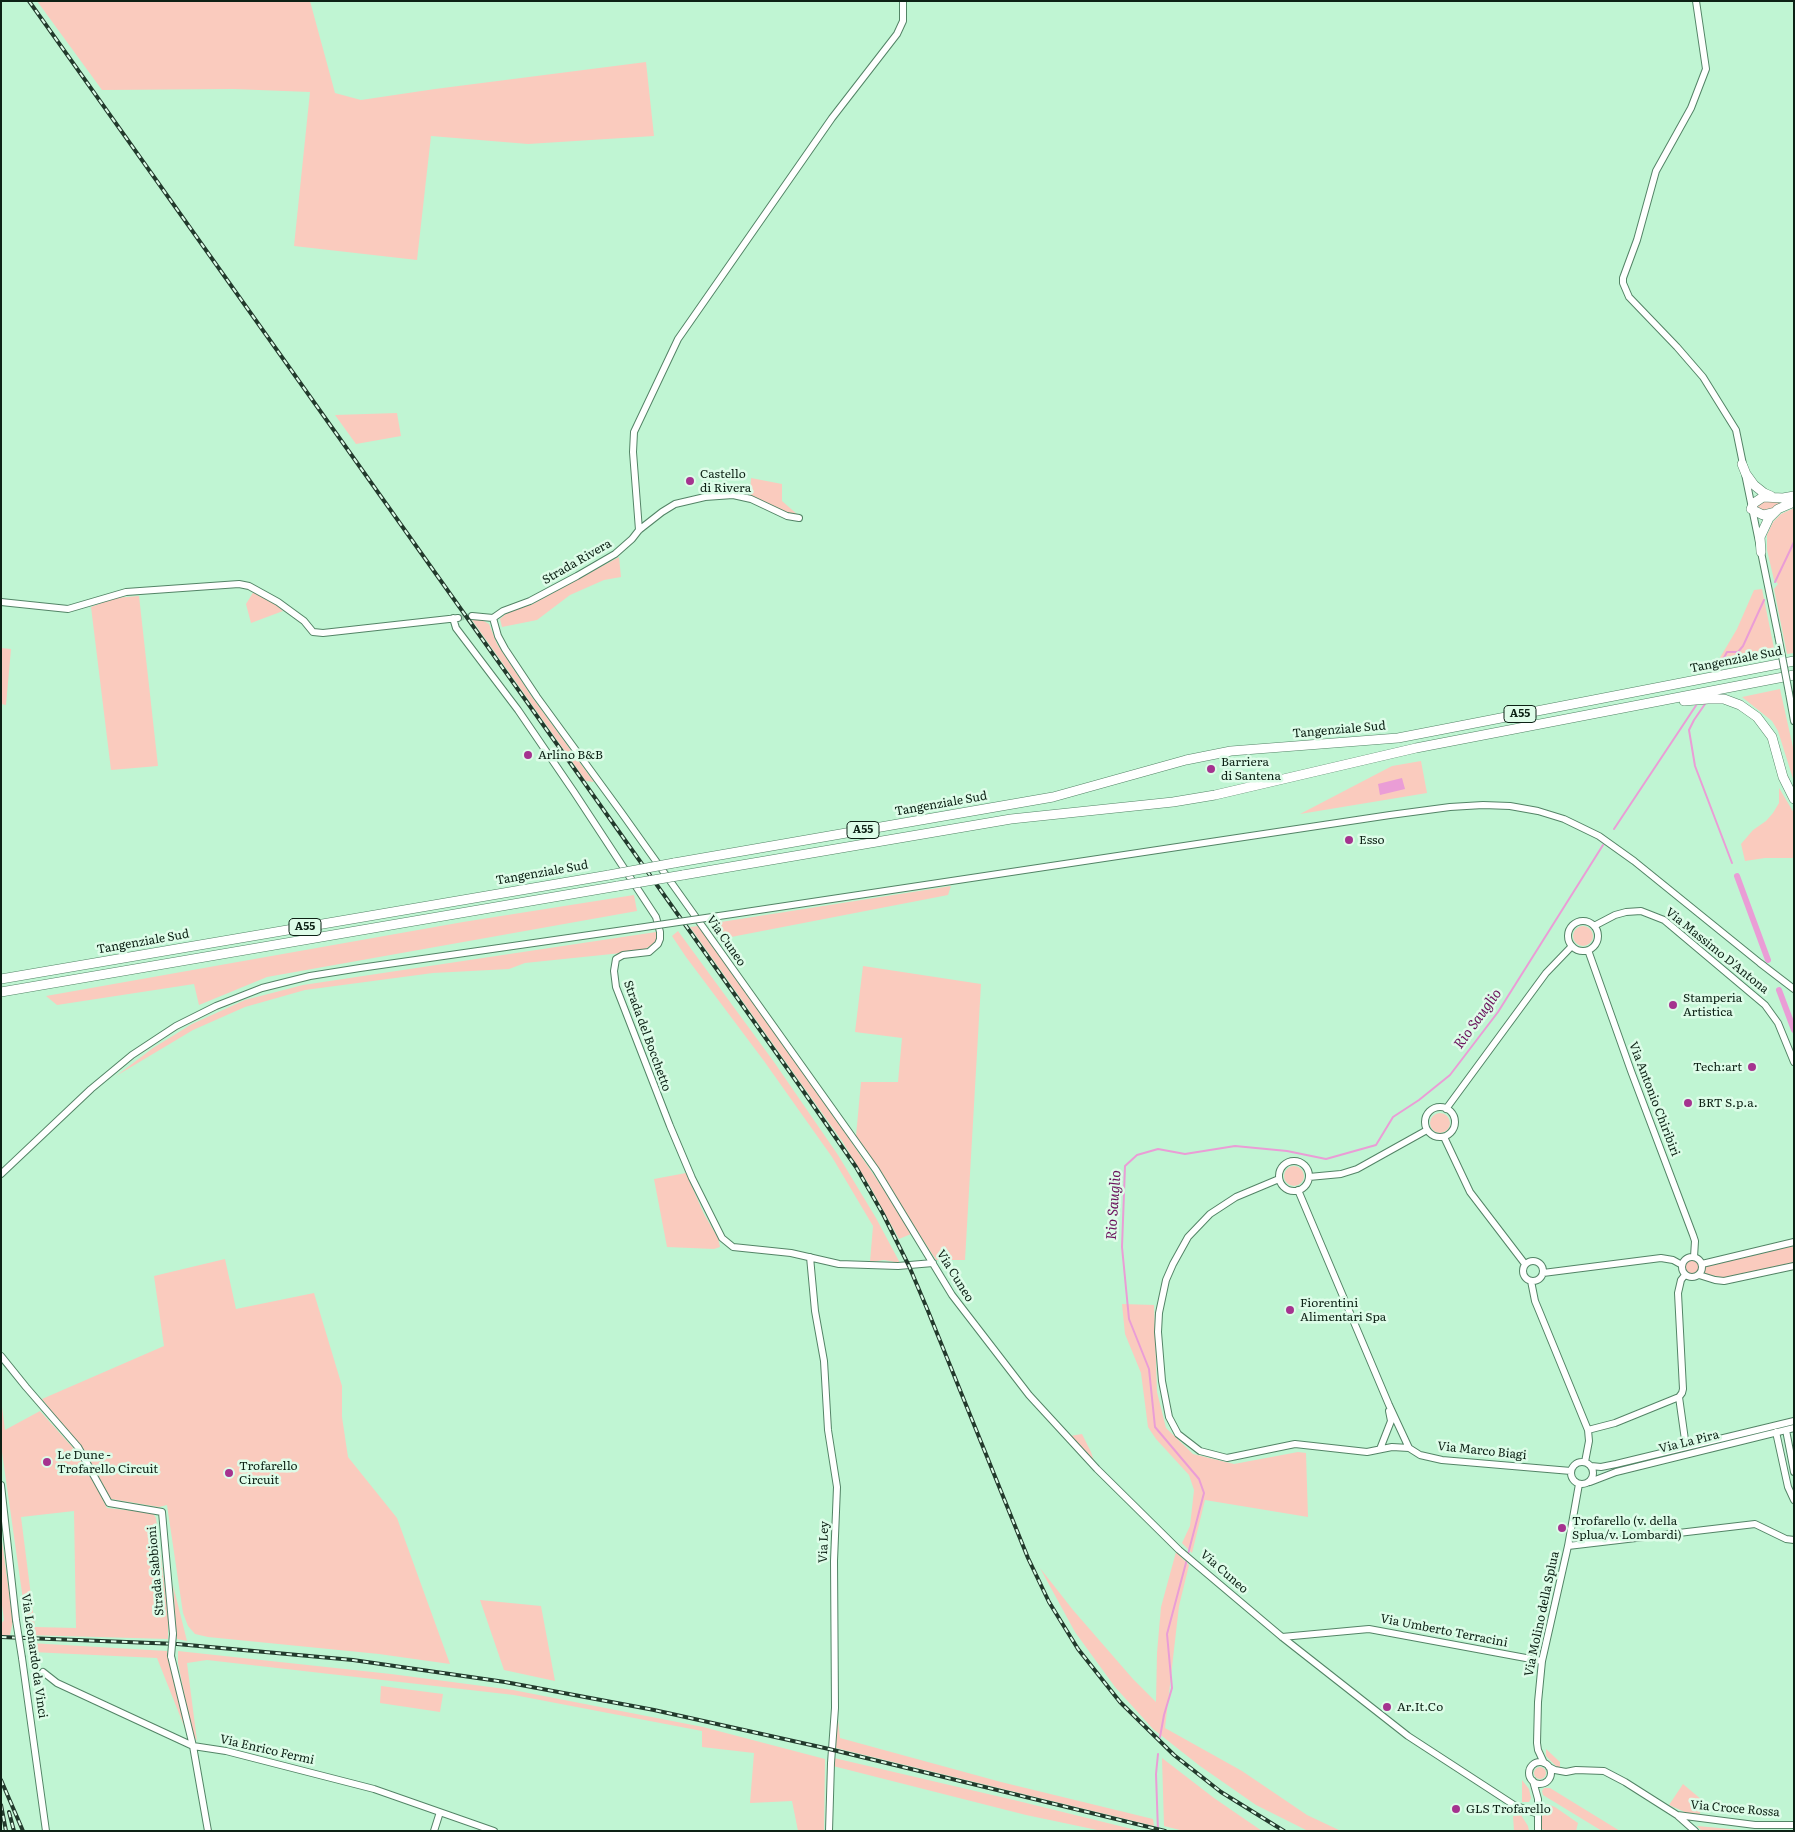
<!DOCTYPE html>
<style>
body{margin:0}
#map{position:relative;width:1795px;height:1832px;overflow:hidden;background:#c0f5d3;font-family:Literata,serif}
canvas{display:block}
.frame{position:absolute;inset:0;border:2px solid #0d2115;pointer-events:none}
</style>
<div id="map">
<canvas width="1795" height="1832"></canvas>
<div class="frame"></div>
</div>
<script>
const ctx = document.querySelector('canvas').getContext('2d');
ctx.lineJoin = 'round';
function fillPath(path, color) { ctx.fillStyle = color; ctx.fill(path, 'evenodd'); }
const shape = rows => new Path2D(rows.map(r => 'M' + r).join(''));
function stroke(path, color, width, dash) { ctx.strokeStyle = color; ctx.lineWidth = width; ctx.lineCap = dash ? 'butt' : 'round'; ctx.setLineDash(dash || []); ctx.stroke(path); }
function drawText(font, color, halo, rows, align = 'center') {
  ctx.font = font + ' Literata,serif'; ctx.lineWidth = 5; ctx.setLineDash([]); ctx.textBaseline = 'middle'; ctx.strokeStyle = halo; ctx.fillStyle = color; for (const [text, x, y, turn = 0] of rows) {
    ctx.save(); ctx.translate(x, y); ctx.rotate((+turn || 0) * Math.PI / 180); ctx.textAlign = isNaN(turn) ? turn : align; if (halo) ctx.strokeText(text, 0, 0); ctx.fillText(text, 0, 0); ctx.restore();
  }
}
fillPath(shape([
 [37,1,310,1,335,93,361,100,435,89,646,62,654,136,528,144,431,136,417,260,294,246,310,92,233,89,102,90],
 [397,413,401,436,356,444,335,415],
 [751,478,782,484,782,501,798,515,786,512,750,495],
 [1762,500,1783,502,1784,503,1766,513,1755,508],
 [1794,508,1794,653,1787,654,1774,589,1778,584,1774,580,1767,550,1767,535,1773,522,1781,514],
 [619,557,621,577,604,580,570,595,537,620,502,627,500,619,509,611,531,605],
 [1762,589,1775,653,1736,661,1730,659,1727,664,1715,666,1737,629,1754,590],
 [254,591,274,602,283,611,251,623,246,604],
 [139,596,158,766,111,770,91,607,114,598],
 [472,620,482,620,489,624,497,644,532,697,594,782,586,781],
 [1,648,11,649,6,705,1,704],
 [1780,689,1794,752,1794,782,1778,731,1772,721,1742,697],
 [1421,761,1427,793,1300,814,1392,766],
 [1779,788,1794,813,1794,858,1765,858,1745,861,1741,844,1753,830,1766,821,1773,813,1779,803],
 [951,886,948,895,726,938,708,924],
 [634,895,637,911,267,977,199,1005,194,984,57,1005,46,996,463,922],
 [698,926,848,1137,884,1190,911,1234,899,1239,871,1188,842,1141,690,927],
 '1573 936a10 10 0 1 1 20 0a10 10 0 1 1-20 0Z',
 [678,931,774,1062,838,1155,876,1218,900,1263,884,1260,870,1262,873,1226,832,1157,764,1061,686,957,672,936],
 [656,932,656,943,641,951,525,963,509,969,433,973,305,990,245,1007,193,1030,116,1076,153,1048,192,1024,245,1000,303,985],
 [863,966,981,984,965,1260,936,1260,856,1136,861,1082,898,1082,902,1038,855,1032],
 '1430 1123a10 10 0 1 1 20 0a10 10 0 1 1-20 0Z',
 '1284 1176a10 10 0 1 1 20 0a10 10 0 1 1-20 0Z',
 [686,1173,704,1214,718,1238,720,1247,714,1249,667,1247,654,1179],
 [1794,1246,1794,1264,1735,1277,1721,1277,1706,1274,1704,1271,1705,1266,1711,1265],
 [225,1259,236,1309,314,1293,342,1386,342,1417,348,1457,397,1518,450,1664,379,1654,208,1637,195,1634,188,1626,183,1613,167,1505,159,1507,111,1499,84,1452,42,1399,164,1346,154,1276],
 '1685 1267a7 7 0 1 1 14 0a7 7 0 1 1-14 0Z',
 [1122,1304,1154,1305,1157,1392,1166,1428,1193,1454,1234,1464,1298,1452,1306,1453,1308,1517,1205,1500,1192,1553,1182,1543,1190,1526,1194,1490,1189,1475,1156,1439,1148,1427,1141,1373,1125,1334],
 [1,1399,5,1430,40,1411,75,1450,90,1474,107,1508,153,1513,156,1518,168,1612,168,1639,28,1635,1,1445],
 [74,1511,76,1628,35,1627,21,1517],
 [1082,1434,1091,1452,1094,1461,1070,1436],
 [1,1534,13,1621,10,1635,1,1635,1,1624,4,1620,1,1598],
 [1176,1552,1189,1565,1179,1606,1165,1728,1242,1771,1307,1815,1341,1831,1308,1831,1256,1805,1200,1766,1153,1729,1115,1687,1075,1632,1040,1568,1073,1610,1133,1679,1156,1702,1157,1653,1161,1607],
 [173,1585,187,1641,177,1639],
 [480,1600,541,1606,555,1681,504,1670],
 [30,1643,167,1651,186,1731,157,1658,32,1652],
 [178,1651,391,1674,513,1690,703,1727,825,1759,824,1831,798,1831,792,1801,750,1803,754,1753,702,1747,702,1731,514,1695,207,1660,187,1663,197,1741,192,1733,178,1663],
 [381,1686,443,1694,440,1712,380,1703],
 [837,1710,840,1738,1001,1782,1153,1819,1154,1826,836,1748],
 [1546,1749,1560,1762,1560,1768,1557,1767,1546,1756],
 [834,1758,1018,1801,1140,1831,1102,1831,1026,1815,833,1766],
 [1162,1758,1214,1798,1262,1831,1184,1831,1164,1826],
 '1534 1773a6 6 0 1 1 12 0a6 6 0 1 1-12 0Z',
 [1522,1780,1529,1789,1531,1798,1529,1802,1522,1802],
 [1683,1784,1702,1800,1700,1814,1687,1813,1669,1805],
 [1544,1788,1550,1788,1620,1831,1602,1831,1543,1795,1542,1791],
 [1547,1804,1555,1807,1578,1823,1576,1831,1546,1831,1540,1828,1541,1809],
 [1521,1815,1528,1826,1529,1831,1514,1831,1513,1816],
 [1697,1826,1741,1830,1761,1831,1702,1831]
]), '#facbbe');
fillPath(shape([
 [1402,778,1405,789,1380,795,1378,784]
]), '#ea9dd6');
stroke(shape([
 [1775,582,1794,542],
 [1735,661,1738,652],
 [1720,665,1727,652,1738,652,1743,646,1764,600],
 [1705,704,1694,720,1689,730,1695,766,1732,863],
 [1614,829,1697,704],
 [1188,1554,1204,1493,1199,1479,1155,1427,1149,1369,1129,1319,1122,1247,1125,1166,1137,1155,1158,1149,1185,1154,1235,1146,1287,1151,1326,1159,1376,1145,1393,1117,1419,1100,1450,1075,1498,1012,1603,845],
 [1160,1737,1164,1715,1172,1688,1167,1634,1187,1559],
 [1158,1754,1156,1774,1158,1831]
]), '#ea9dd6', 2);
stroke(shape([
 [1737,876,1768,960],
 [1779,990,1794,1030]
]), '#ea9dd6', 6);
stroke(shape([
 [458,618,472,616]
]), '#9ccbad', 6, [6, 3]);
const minor = shape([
 [1696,1,1706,69,1691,108,1656,171,1637,240,1623,278,1623,283,1629,297,1677,347,1703,377,1736,430,1778,635],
 [639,530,633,452,634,432,678,339,832,118,897,34,903,21,903,1],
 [1,602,68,609,126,592,239,584,249,586,278,602,304,621,313,632,323,633,458,618],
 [472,616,493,618,503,611,530,601,577,576,615,554,632,539,639,530,662,512,675,504,705,497,733,495,751,499,787,516,799,518],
 [453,618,456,628,518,710,574,792,656,917,660,932,660,939,658,944,649,952,623,955,616,959,614,971,616,987,670,1126,692,1178,722,1238,733,1247,791,1253,839,1264,898,1266,933,1263],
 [493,618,498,636,505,649,537,697,621,812,876,1170,952,1295,1029,1395,1097,1469,1179,1550,1282,1637,1408,1736,1514,1805,1538,1814],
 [1789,693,1794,721],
 [719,916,1390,815,1450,807,1483,805,1510,806,1538,811,1564,819,1599,836,1634,861,1760,963,1794,989],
 '1568 936a15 15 0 1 1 30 0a15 15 0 1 1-30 0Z',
 [1594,926,1615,915,1626,912,1641,911,1664,920,1765,1005,1778,1023,1794,1062],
 [1588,950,1631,1071,1693,1235,1695,1241,1694,1257],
 '1425 1122a15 15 0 1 1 30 0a15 15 0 1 1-30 0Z',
 [1446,1109,1546,973,1572,946],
 [1444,1137,1470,1192,1525,1264],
 '1279 1176a15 15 0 1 1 30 0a15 15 0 1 1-30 0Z',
 [1,1174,91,1089,132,1055,176,1026,216,1006,262,988,310,976,360,968,638,928],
 [1309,1177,1341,1174,1357,1169,1427,1130],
 [1279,1179,1236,1197,1210,1214,1188,1237,1173,1264,1166,1280,1159,1313,1158,1332,1162,1381,1169,1417,1178,1434,1200,1451,1227,1458,1295,1444,1367,1452,1392,1447,1409,1448,1420,1455,1442,1460,1571,1471],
 [1298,1190,1389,1405,1409,1448],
 '1682 1267a10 10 0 1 1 20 0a10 10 0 1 1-20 0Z',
 [810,1257,815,1311,824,1361,828,1430,837,1487,834,1561,835,1708,831,1763,829,1831],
 '1523 1271a10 10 0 1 1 20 0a10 10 0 1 1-20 0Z',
 [1702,1264,1794,1242],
 [1543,1273,1661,1258,1673,1260,1682,1265],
 [1699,1275,1715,1280,1724,1281,1794,1266],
 [1531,1281,1535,1301,1540,1313,1588,1430,1589,1441,1585,1462],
 [1,1356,26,1387,78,1447,109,1503,162,1512,173,1634],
 [1679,1397,1686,1447],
 [1588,1430,1615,1423,1679,1397,1682,1393,1683,1389,1678,1293,1681,1280,1685,1275],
 [1786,1430,1794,1472],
 [1776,1432,1788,1487,1794,1500],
 [1380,1449,1391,1421,1389,1411],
 '1571 1473a11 11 0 1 1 22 0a11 11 0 1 1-22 0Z',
 [1591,1466,1601,1467,1616,1464,1794,1421],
 [1590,1482,1616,1472,1794,1428],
 [1,1485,16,1620],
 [1568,1546,1755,1524,1786,1539,1794,1540],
 [1282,1637,1369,1629,1542,1661],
 [171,1656,193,1746,208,1831],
 [22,1658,46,1831],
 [43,1672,57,1683,193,1746,226,1751,374,1789,494,1831],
 '1529 1773a11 11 0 1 1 22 0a11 11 0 1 1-22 0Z',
 [1544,1763,1538,1750,1537,1743,1538,1702,1542,1661,1568,1546,1579,1484],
 [1549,1767,1555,1770,1566,1772,1576,1770,1604,1771,1625,1782,1677,1815,1755,1825,1794,1825],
 [1533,1781,1538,1799,1538,1831],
 [1678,1816,1695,1831],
 [434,1831,440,1812]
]);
const highway = shape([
 [1742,464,1746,474,1754,485,1764,493,1771,496],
 [1775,512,1763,515,1751,509,1754,503,1763,497,1783,498,1794,496],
 [1761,552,1760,537,1769,518,1778,509,1794,502],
 [1684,701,1708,699,1724,699,1740,705,1757,717,1772,737,1783,777,1794,799],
 [674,863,1053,797,1186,760,1231,751,1398,738,1794,661],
 [683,875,1011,819,1173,802,1215,795,1416,748,1794,675],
 [1,979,609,875],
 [1,992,618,886]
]);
stroke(minor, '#538466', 8);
stroke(highway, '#538466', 10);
stroke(minor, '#fff', 6);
stroke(highway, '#fff', 9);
const rail = shape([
 [29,1,799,1085,856,1167,883,1214,909,1266,928,1311,1028,1558,1049,1602,1078,1649,1120,1702,1174,1755,1221,1792,1284,1831],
 [1,1637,177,1644,353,1660,505,1682,654,1710,829,1749,1165,1831],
 [1,1780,23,1831],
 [1,1805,6,1831],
 [9,1812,14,1831]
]);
stroke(rail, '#223a2c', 4);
stroke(rail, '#ddfce8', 2, [5.5]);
const minorBridge = shape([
 [1778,635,1789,693],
 [638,928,719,916],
 [16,1620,22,1658],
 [171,1656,173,1634]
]);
const highwayBridge = shape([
 [609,875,674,863],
 [618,886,683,875]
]);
stroke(minorBridge, '#538466', 8, []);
stroke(highwayBridge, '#538466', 10, []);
stroke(minorBridge, '#fff', 6);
stroke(highwayBridge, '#fff', 9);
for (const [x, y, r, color] of [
 [690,481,5,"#a5338f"],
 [528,755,5,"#a5338f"],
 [1211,769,5,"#a5338f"],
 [1349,840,5,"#a5338f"],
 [1673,1005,5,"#a5338f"],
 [1752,1067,5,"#a5338f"],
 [1688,1103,5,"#a5338f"],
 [1290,1310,5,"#a5338f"],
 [47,1462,5,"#a5338f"],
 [229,1473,5,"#a5338f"],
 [1562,1528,5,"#a5338f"],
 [1387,1707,5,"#a5338f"],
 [1456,1809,5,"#a5338f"]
]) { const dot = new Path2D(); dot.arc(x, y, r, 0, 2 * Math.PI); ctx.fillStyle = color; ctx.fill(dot); stroke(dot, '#ddfce8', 2); }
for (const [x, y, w] of [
 [1520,714,32],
 [863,830,32],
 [305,927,32]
]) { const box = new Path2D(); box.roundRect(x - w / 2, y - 8.5, w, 17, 4); ctx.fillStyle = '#ddfce8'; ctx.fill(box); stroke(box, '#0d2115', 1); }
drawText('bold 11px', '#0d2115', null, [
 ["A55",1520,714],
 ["A55",863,830],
 ["A55",305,927]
]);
drawText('12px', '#0d2115', '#ddfce8', [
 ["Castello",700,474],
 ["di Rivera",700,488],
 ["Arlino B&B",538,755],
 ["Barriera",1221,762],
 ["di Santena",1221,776],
 ["Esso",1359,840],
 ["Stamperia",1683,998],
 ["Artistica",1683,1012],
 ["Tech:art",1742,1067,"right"],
 ["BRT S.p.a.",1698,1103],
 ["Fiorentini",1300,1303],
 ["Alimentari Spa",1300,1317],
 ["Le Dune -",57,1455],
 ["Trofarello Circuit",57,1469],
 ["Trofarello",239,1466],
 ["Circuit",239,1480],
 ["Trofarello (v. della",1572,1521],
 ["Splua/v. Lombardi)",1572,1535],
 ["Ar.It.Co",1397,1707],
 ["GLS Trofarello",1466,1809]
], 'left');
drawText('12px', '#0d2115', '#ddfce8', [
 ["Strada Rivera",577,562,-30],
 ["Tangenziale Sud",1736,660,-11],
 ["Tangenziale Sud",1339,730,-5],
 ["Tangenziale Sud",941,804,-10],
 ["Tangenziale Sud",542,873,-10],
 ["Via Cuneo",726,941,55],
 ["Tangenziale Sud",143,942,-10],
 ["Via Massimo D'Antona",1717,951,39],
 ["Strada del Bocchetto",647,1036,70],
 ["Via Antonio Chiribiri",1654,1099,69],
 ["Via Cuneo",955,1276,58],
 ["Via La Pira",1689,1442,-14],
 ["Via Marco Biagi",1482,1451,6],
 ["Via Ley",824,1542,-88],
 ["Strada Sabbioni",156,1571,-95],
 ["Via Cuneo",1224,1572,41],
 ["Via Molino della Splua",1542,1614,-78],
 ["Via Umberto Terracini",1444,1631,11],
 ["Via Leonardo da Vinci",34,1656,82],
 ["Via Enrico Fermi",267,1750,13],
 ["Via Croce Rossa",1735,1809,5]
]);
drawText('italic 14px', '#6a105b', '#ddfce8', [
 ["Rio Sauglio",1478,1019,-54],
 ["Rio Sauglio",1114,1205,-86]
]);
</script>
